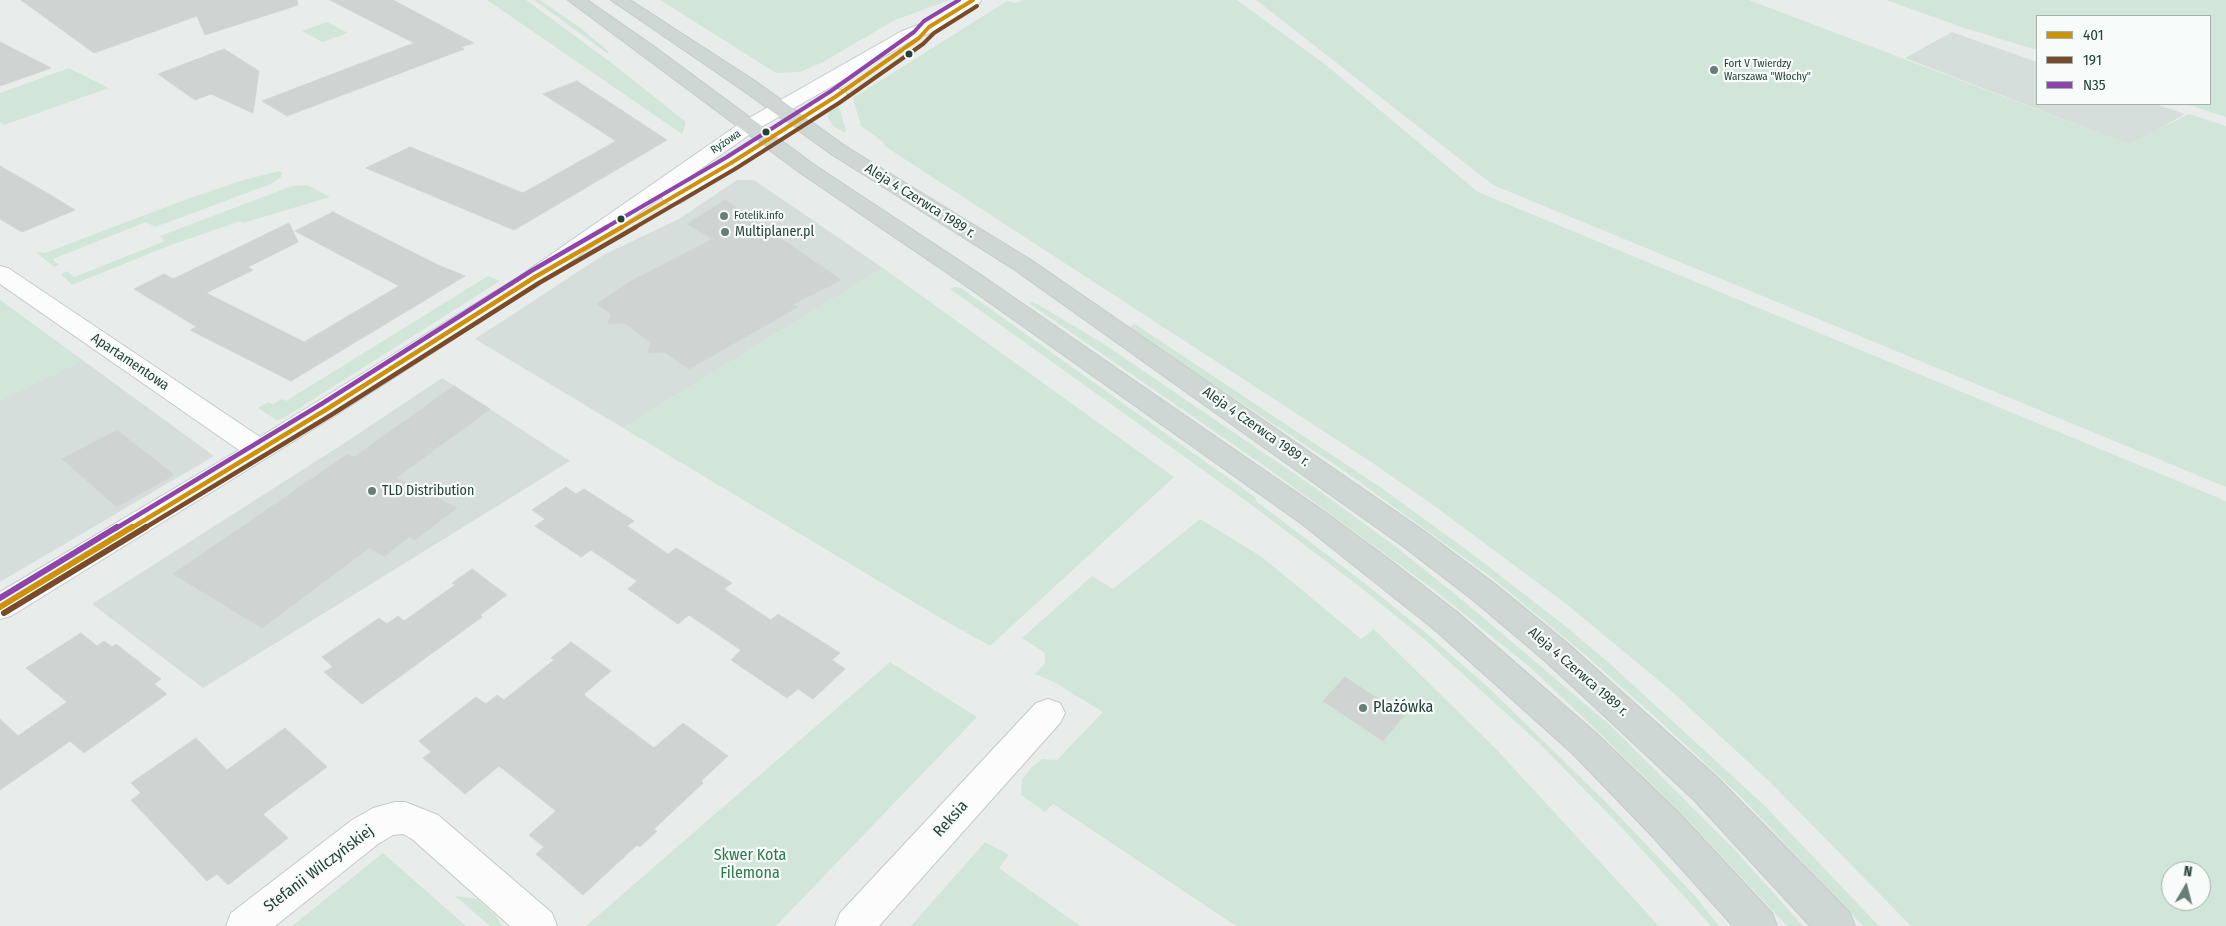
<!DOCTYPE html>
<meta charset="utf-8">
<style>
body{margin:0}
#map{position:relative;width:2226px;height:926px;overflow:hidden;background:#e8edeb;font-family:"Fira Sans Condensed",sans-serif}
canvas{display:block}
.legend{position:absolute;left:2036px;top:15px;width:175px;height:90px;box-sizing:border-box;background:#f7fbf9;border:1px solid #a3b1ad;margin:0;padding:6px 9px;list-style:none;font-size:15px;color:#24423a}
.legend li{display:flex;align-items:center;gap:10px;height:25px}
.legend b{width:25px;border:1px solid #a3b1ad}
.north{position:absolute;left:2161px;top:861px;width:50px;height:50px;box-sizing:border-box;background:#f7fbf9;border:1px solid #a3b1ad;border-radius:50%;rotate:8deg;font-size:14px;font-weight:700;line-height:20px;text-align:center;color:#24423a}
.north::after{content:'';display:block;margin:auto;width:18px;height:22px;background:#697e78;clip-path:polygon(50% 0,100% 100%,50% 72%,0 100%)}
</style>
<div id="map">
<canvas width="2226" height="926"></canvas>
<ul class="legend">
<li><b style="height:6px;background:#cd920c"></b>401</li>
<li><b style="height:6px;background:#7a4b2a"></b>191</li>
<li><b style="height:6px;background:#8e44ad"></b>N35</li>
</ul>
<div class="north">N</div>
</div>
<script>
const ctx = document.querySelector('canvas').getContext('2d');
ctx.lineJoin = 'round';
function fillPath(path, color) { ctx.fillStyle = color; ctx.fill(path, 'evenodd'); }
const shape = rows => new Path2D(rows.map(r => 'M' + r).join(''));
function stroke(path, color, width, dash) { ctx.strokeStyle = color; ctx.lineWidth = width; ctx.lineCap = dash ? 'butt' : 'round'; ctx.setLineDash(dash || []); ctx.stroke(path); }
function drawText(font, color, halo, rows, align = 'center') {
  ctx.font = font + ' "Fira Sans Condensed",sans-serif'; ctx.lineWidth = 4.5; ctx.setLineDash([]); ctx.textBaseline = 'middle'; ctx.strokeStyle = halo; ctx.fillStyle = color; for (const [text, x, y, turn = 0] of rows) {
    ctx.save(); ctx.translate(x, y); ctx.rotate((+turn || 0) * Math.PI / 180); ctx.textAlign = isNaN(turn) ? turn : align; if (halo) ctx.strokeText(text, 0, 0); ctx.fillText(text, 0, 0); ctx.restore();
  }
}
fillPath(shape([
 [1952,32,2037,62,2037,104,2155,104,2185,114,2130,145,1905,58],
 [737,180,754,180,883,268,623,428,475,339,605,254,679,219],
 [0,300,214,456,0,582],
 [442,378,570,461,203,688,92,604,343,444]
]), '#d6dedb');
fillPath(shape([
 [487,0,526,0,613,64,686,122,682,134],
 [534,0,540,0,582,29,609,52,607,53],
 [660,0,950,0,895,20,823,62,800,72,776,73],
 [1023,0,1237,0,1326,65,1478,192,2226,501,2226,926,1911,926,1771,783,1669,689,1565,603,1433,505,1374,464,886,147,882,141,861,126,853,98,1007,1,1015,3],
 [2171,871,2201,871,2201,901,2171,901],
 [1256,0,1749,0,2128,144,2189,114,2226,126,2226,487,1493,185],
 [1886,0,2226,0,2226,117,2186,104,2210,104,2210,16,2037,16,2037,50,1964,28],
 [327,22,348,33,322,42,302,31],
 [69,68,109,88,4,125,0,122,0,93],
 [838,104,846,130,845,133,833,126,828,118,829,112],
 [279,171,282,173,281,177,271,184,155,227,146,222,53,259,59,265,54,267,36,252,45,253,179,202,240,181],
 [307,185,330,197,243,223,241,221,168,246,72,285,61,274,67,271,74,277,165,241,160,236,292,186],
 [883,268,1174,477,990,646,942,619,623,428],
 [488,276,500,281,282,419,276,420,258,408,268,402,273,404,282,399,286,401],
 [954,287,961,288,1255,497,1256,501,1367,585,1426,633,1488,687,1605,801,1695,896,1719,926,1711,926,1623,829,1541,745,1423,638,1360,587,1249,503,950,289],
 [0,300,82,361,0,401],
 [1032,301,1104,344,1311,485,1395,546,1466,603,1611,726,1734,849,1803,926,1787,926,1682,814,1589,723,1531,668,1433,589,1273,472,1030,304],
 [1135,324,1383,489,1471,553,1564,625,1608,662,1764,805,1879,926,1863,926,1740,796,1662,723,1582,652,1491,577,1343,470,1196,373,1130,327],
 [1200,519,1262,557,1361,639,1374,629,1497,750,1659,926,1236,926,1053,804,1045,812,1021,795,1022,780,1030,769,1042,759,1057,760,1103,712,1054,682,1035,674,1045,663,1045,653,1022,638,1092,576,1113,589],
 [890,662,977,717,776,926,586,926],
 [985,842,1009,855,999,868,1080,926,911,926],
 [383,853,466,926,292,926],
 [455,896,478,899,497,917,502,926,490,926]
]), '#d1e6d8');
const building = shape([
 [21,0,297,0,298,5,205,35,197,16,94,53,21,0],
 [330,0,393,0,474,43,461,47,464,49,287,116,262,101,414,43,330,0],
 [0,42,51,68,0,86,0,42],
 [224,49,259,71,253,113,211,94,195,100,158,74,224,49],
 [577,81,667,140,514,230,366,168,410,147,523,193,616,141,543,94,577,81],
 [0,166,42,190,75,210,22,232,0,219,0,166],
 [725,200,841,280,793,304,798,307,689,369,664,352,648,353,651,342,624,323,608,324,611,314,597,304,631,281,713,239,687,224,725,200],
 [333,212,436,264,465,276,291,381,190,330,197,327,134,289,164,274,173,279,289,223,298,242,248,267,253,270,206,293,304,342,399,286,295,231,333,212],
 [454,386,490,409,396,478,457,508,415,540,409,537,384,556,369,548,262,628,173,574,348,454,354,457,454,386],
 [117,430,174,475,117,507,62,459,117,430],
 [566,487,576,494,584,489,634,521,627,526,668,554,676,548,732,583,724,589,771,620,778,614,840,653,832,660,845,669,813,699,798,689,787,698,731,660,741,650,689,615,678,624,628,589,637,581,591,550,581,557,535,526,545,519,532,510,566,487],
 [472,569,507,595,480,615,482,617,362,704,324,672,333,667,322,657,379,618,387,624,398,616,404,621,455,585,452,583,472,569],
 [81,633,97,646,104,641,112,647,116,644,161,679,154,684,167,694,84,753,70,741,0,790,0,719,18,736,67,702,26,668,81,633],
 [571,642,611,671,584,694,585,696,654,748,683,723,728,756,701,781,703,783,654,829,657,831,640,847,637,845,583,895,536,854,544,847,529,835,556,811,499,766,465,794,423,758,431,752,419,741,476,697,486,704,497,695,504,700,554,660,551,658,571,642],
 [1345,677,1404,716,1383,741,1323,701,1345,677],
 [285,728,327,767,263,814,288,838,228,885,217,874,207,881,131,800,141,793,131,783,196,738,227,770,285,728]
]);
fillPath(building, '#cfd4d2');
stroke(building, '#d1d6d4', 1);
const minor = shape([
 [961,0,981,0,979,4,935,31,914,39,756,130,672,189,831,91,838,89,845,91,847,95,845,99,681,203,673,204,665,203,662,198,664,195,536,286,336,415,11,616,0,619,0,592,239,450,0,284,0,266,8,268,260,437,520,276,742,122,902,31,923,23,961,0],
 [1048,699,1060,703,1065,713,1060,723,879,926,835,926,840,913,1036,703,1048,699],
 [395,802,405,802,438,815,552,913,557,926,510,926,412,839,403,834,393,835,378,844,275,926,226,926,231,913,352,820,373,808,395,802]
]);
const major = shape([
 [568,0,587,0,652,45,813,164,978,273,1322,510,1386,557,1457,612,1597,734,1679,813,1772,913,1777,926,1733,926,1653,837,1573,754,1435,630,1302,524,962,283,799,172,568,0],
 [611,0,630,0,755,81,845,146,1031,260,1424,531,1495,584,1566,642,1718,778,1850,913,1855,926,1810,926,1694,800,1610,721,1544,660,1473,600,1404,547,1015,270,831,154,741,89,611,0]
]);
stroke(minor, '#c5cac8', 2);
stroke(major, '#c3ccc9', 2);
fillPath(minor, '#fcfcfc');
fillPath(major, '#cfd7d5');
stroke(shape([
 [620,228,731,163,835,97,919,38,929,27,973,0]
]), '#cd920c', 4);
stroke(shape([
 [130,529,327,409,535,277,622,227]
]), '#cd920c', 4.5);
stroke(shape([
 [0,607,132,527]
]), '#cd920c', 6);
stroke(shape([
 [634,228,735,169,839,103,923,44,934,33,977,6]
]), '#7a4b2a', 4);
stroke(shape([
 [143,529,331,415,539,283,636,227]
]), '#7a4b2a', 4.5);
stroke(shape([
 [4,613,146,527]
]), '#7a4b2a', 6);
stroke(shape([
 [605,228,727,157,831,91,914,32,924,21,959,0]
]), '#8e44ad', 4);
stroke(shape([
 [115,529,323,403,531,271,607,227]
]), '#8e44ad', 4.5);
stroke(shape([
 [0,598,117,527]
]), '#8e44ad', 6);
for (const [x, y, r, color] of [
 [909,54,4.5,"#24423a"],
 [1714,70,5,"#697e78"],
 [766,132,4.5,"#24423a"],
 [724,216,5,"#697e78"],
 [621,219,4.5,"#24423a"],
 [725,232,5,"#697e78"],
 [372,491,5,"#697e78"],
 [1363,708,5,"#697e78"]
]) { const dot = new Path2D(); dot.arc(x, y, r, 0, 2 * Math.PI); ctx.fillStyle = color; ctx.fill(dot); stroke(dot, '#f7fbf9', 2); }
drawText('11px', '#24423a', '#f7fbf9', [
 ["Fort V Twierdzy",1724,64],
 ["Warszawa \"Włochy\"",1724,77],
 ["Fotelik.info",734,216]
], 'left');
drawText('11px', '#24423a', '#f7fbf9', [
 ["Ryżowa",726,142,-34]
]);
drawText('14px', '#24423a', '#f7fbf9', [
 ["Aleja 4 Czerwca 1989 r.",920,201,32],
 ["Apartamentowa",130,362,34],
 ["Aleja 4 Czerwca 1989 r.",1256,427,35],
 ["Aleja 4 Czerwca 1989 r.",1578,672,41]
]);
drawText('14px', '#24423a', '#f7fbf9', [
 ["Multiplaner.pl",735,232],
 ["TLD Distribution",382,491]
], 'left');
drawText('16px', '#24423a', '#f7fbf9', [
 ["Plażówka",1373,708]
], 'left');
drawText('16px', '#24423a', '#f7fbf9', [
 ["Reksia",951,819,-48],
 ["Stefanii Wilczyńskiej",319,869,-37]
]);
drawText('16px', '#2d7a4b', '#f7fbf9', [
 ["Skwer Kota",750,856],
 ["Filemona",750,874]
]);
</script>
